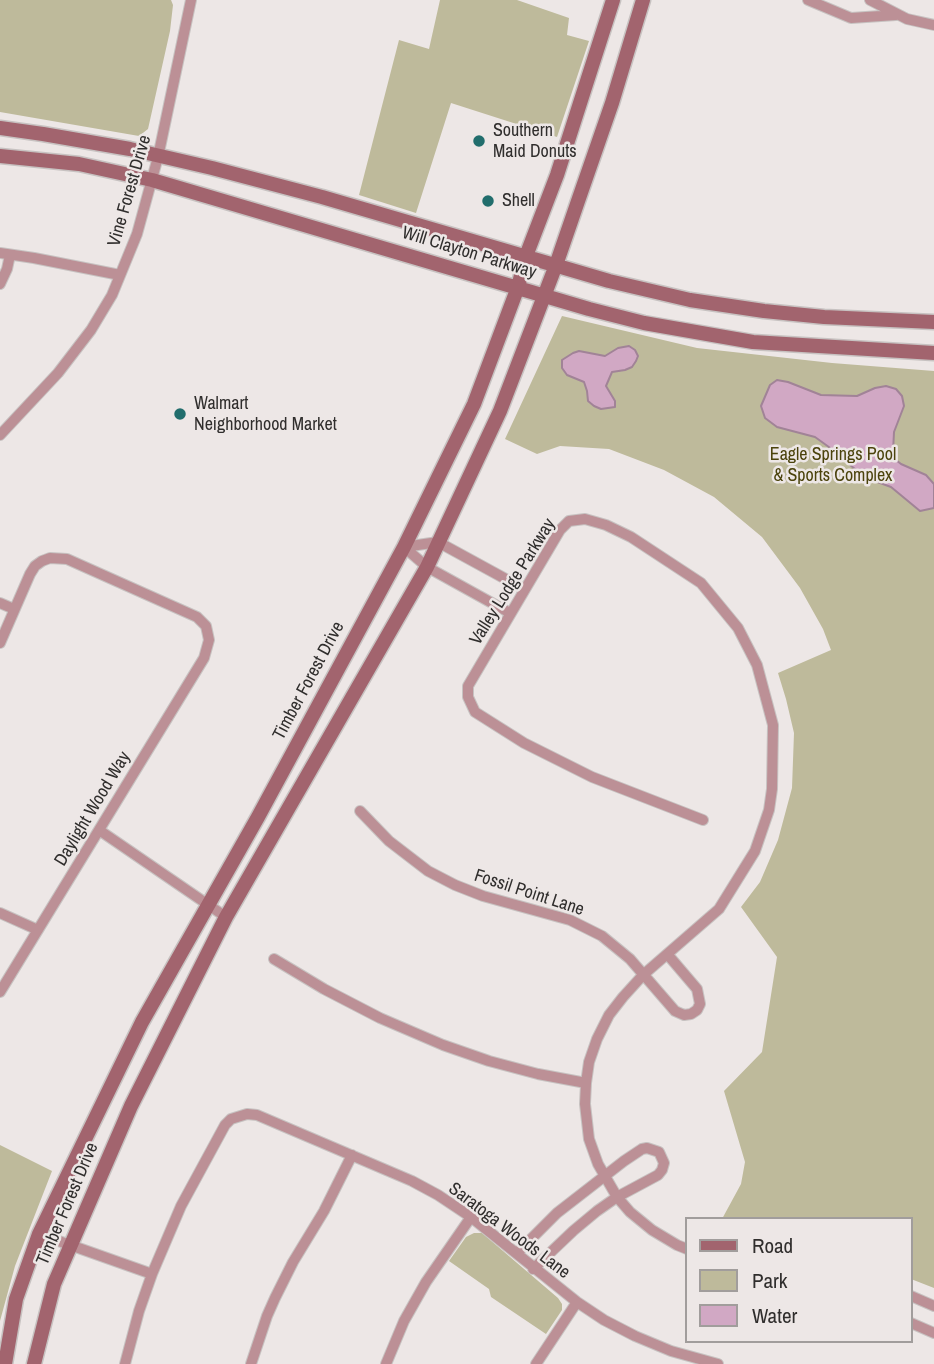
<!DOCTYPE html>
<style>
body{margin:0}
#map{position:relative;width:934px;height:1364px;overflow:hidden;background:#ede7e6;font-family:"Archivo Narrow",sans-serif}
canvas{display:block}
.legend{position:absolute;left:685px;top:1217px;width:228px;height:126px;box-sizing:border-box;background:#ede7e6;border:2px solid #a19d9c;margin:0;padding:9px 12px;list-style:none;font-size:21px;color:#302e2d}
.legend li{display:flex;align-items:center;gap:14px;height:35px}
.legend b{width:35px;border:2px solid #a19d9c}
</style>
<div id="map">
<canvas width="934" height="1364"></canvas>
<ul class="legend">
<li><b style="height:9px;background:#a2646e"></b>Road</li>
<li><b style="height:19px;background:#beba9b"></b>Park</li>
<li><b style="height:19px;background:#d1a8c4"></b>Water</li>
</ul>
</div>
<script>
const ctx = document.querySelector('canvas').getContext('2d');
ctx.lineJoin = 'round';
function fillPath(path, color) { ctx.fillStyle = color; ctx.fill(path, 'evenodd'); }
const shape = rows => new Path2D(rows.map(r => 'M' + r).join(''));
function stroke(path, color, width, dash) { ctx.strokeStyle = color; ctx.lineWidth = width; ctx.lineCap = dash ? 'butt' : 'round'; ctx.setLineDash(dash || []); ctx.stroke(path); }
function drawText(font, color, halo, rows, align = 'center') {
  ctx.font = font + ' "Archivo Narrow",sans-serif'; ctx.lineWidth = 5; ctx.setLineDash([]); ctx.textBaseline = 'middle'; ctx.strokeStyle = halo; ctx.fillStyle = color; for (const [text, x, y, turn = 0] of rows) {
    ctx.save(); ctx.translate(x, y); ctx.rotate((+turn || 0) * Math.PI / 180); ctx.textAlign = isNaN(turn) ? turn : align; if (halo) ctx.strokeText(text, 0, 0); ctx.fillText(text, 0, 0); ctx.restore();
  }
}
fillPath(shape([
 [0,0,171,0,173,5,170,31,148,129,139,136,0,112],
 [440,0,517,0,569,18,567,35,589,41,557,137,451,103,416,213,359,195,399,40,429,49],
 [562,316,697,348,832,363,934,371,934,1288,911,1279,911,1219,722,1219,741,1184,745,1162,724,1091,762,1052,777,957,741,907,760,882,778,840,792,788,794,733,786,699,778,673,831,650,823,629,800,588,762,537,714,497,664,470,609,449,560,446,537,454,505,439],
 [0,1145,52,1171,15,1266,0,1321],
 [474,1233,482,1233,558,1298,562,1304,562,1310,546,1334,491,1297,489,1289,449,1261,466,1237]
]), '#beba9b');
const water = shape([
 [629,346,635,350,638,356,636,361,632,367,625,370,612,372,606,386,615,401,615,407,601,409,594,406,588,401,587,391,584,382,567,375,562,368,562,360,573,353,579,351,605,356,618,348,629,346],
 [777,380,788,382,821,395,857,396,875,388,886,386,896,389,902,396,904,406,894,432,893,452,896,460,901,464,926,475,934,484,934,508,920,511,891,487,864,477,833,450,815,437,777,427,765,418,761,406,770,385,777,380]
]);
fillPath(water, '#d1a8c4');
stroke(water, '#a18397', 2);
const minor = shape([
 [808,0,851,18,896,15],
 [870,0,907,19,934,25],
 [0,253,34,258,120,275],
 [0,284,7,269,10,255],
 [0,435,58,373,91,330,112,295,137,234,158,157,191,0],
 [404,547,438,542,524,589],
 [404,547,427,567,510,613],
 [0,603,14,609],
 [0,643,30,574,35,566,42,561,50,558,67,559,197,617,206,626,209,640,204,658,0,992],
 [360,811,389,841,428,871,455,885,483,896,570,920,602,936,630,959,675,1011,684,1015,691,1014,697,1010,700,1004,697,989,668,955],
 [99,830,226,917],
 [0,913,38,930],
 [274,959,324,989,380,1018,443,1045,489,1061,538,1074,586,1083],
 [39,1234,152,1274],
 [687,1249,677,1245,652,1230,630,1212,617,1197,598,1164,589,1139,585,1104,586,1083,589,1062,597,1039,609,1015,623,997,643,975,719,909,755,851,769,810,772,789,773,725,757,665,738,628,701,583,631,537,606,525,585,519,569,521,560,530,468,686,468,697,475,712,524,743,592,777,703,820],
 [517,1253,557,1213,624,1161,642,1149,647,1148,659,1152,664,1163,662,1170,658,1175,617,1197,597,1211,573,1231,533,1269],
 [911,1296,934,1306],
 [911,1323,934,1333],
 [125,1364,139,1311,152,1274,181,1206,225,1125,231,1119,247,1114,257,1115,412,1181,438,1195,471,1217,577,1302,604,1320,635,1336,671,1351,718,1364],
 [251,1364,267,1316,275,1298,293,1262,324,1211,352,1155],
 [386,1364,404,1321,426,1282,471,1217],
 [536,1364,577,1302]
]);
const secondary = shape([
 [0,128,43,134,130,149,212,168,322,197,609,281,690,300,764,311,824,317,934,322],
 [0,156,79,164,152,180,589,309,644,323,753,342,934,353],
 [5,1364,16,1299,39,1234,142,1022,258,817,404,547,474,404,518,287,526,256,557,175,613,0],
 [34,1364,54,1284,131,1106,226,917,427,567,500,411,556,265,577,204,612,103,643,0]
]);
stroke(minor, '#c7c2c1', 12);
stroke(secondary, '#c7c2c1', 17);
stroke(minor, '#bc9096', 10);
stroke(secondary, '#a2646e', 14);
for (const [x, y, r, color] of [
 [479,141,7,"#216d6c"],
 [488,201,7,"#216d6c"],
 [180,414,7,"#216d6c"]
]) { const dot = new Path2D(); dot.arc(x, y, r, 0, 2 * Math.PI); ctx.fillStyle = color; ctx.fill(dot); stroke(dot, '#ede7e6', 2.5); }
drawText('18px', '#302e2d', '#ede7e6', [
 ["Southern",493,131],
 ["Maid Donuts",493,152],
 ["Shell",502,201],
 ["Walmart",194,404],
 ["Neighborhood Market",194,425]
], 'left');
drawText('18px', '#302e2d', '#ede7e6', [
 ["Vine Forest Drive",130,191,-74],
 ["Will Clayton Parkway",469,253,17],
 ["Valley Lodge Parkway",513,582,-58],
 ["Timber Forest Drive",309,681,-62],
 ["Daylight Wood Way",93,809,-59],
 ["Fossil Point Lane",529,893,18],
 ["Timber Forest Drive",68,1204,-67],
 ["Saratoga Woods Lane",509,1231,37]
]);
drawText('18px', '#4b430c', '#ede7e6', [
 ["Eagle Springs Pool",833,455],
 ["& Sports Complex",833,476]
]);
</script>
